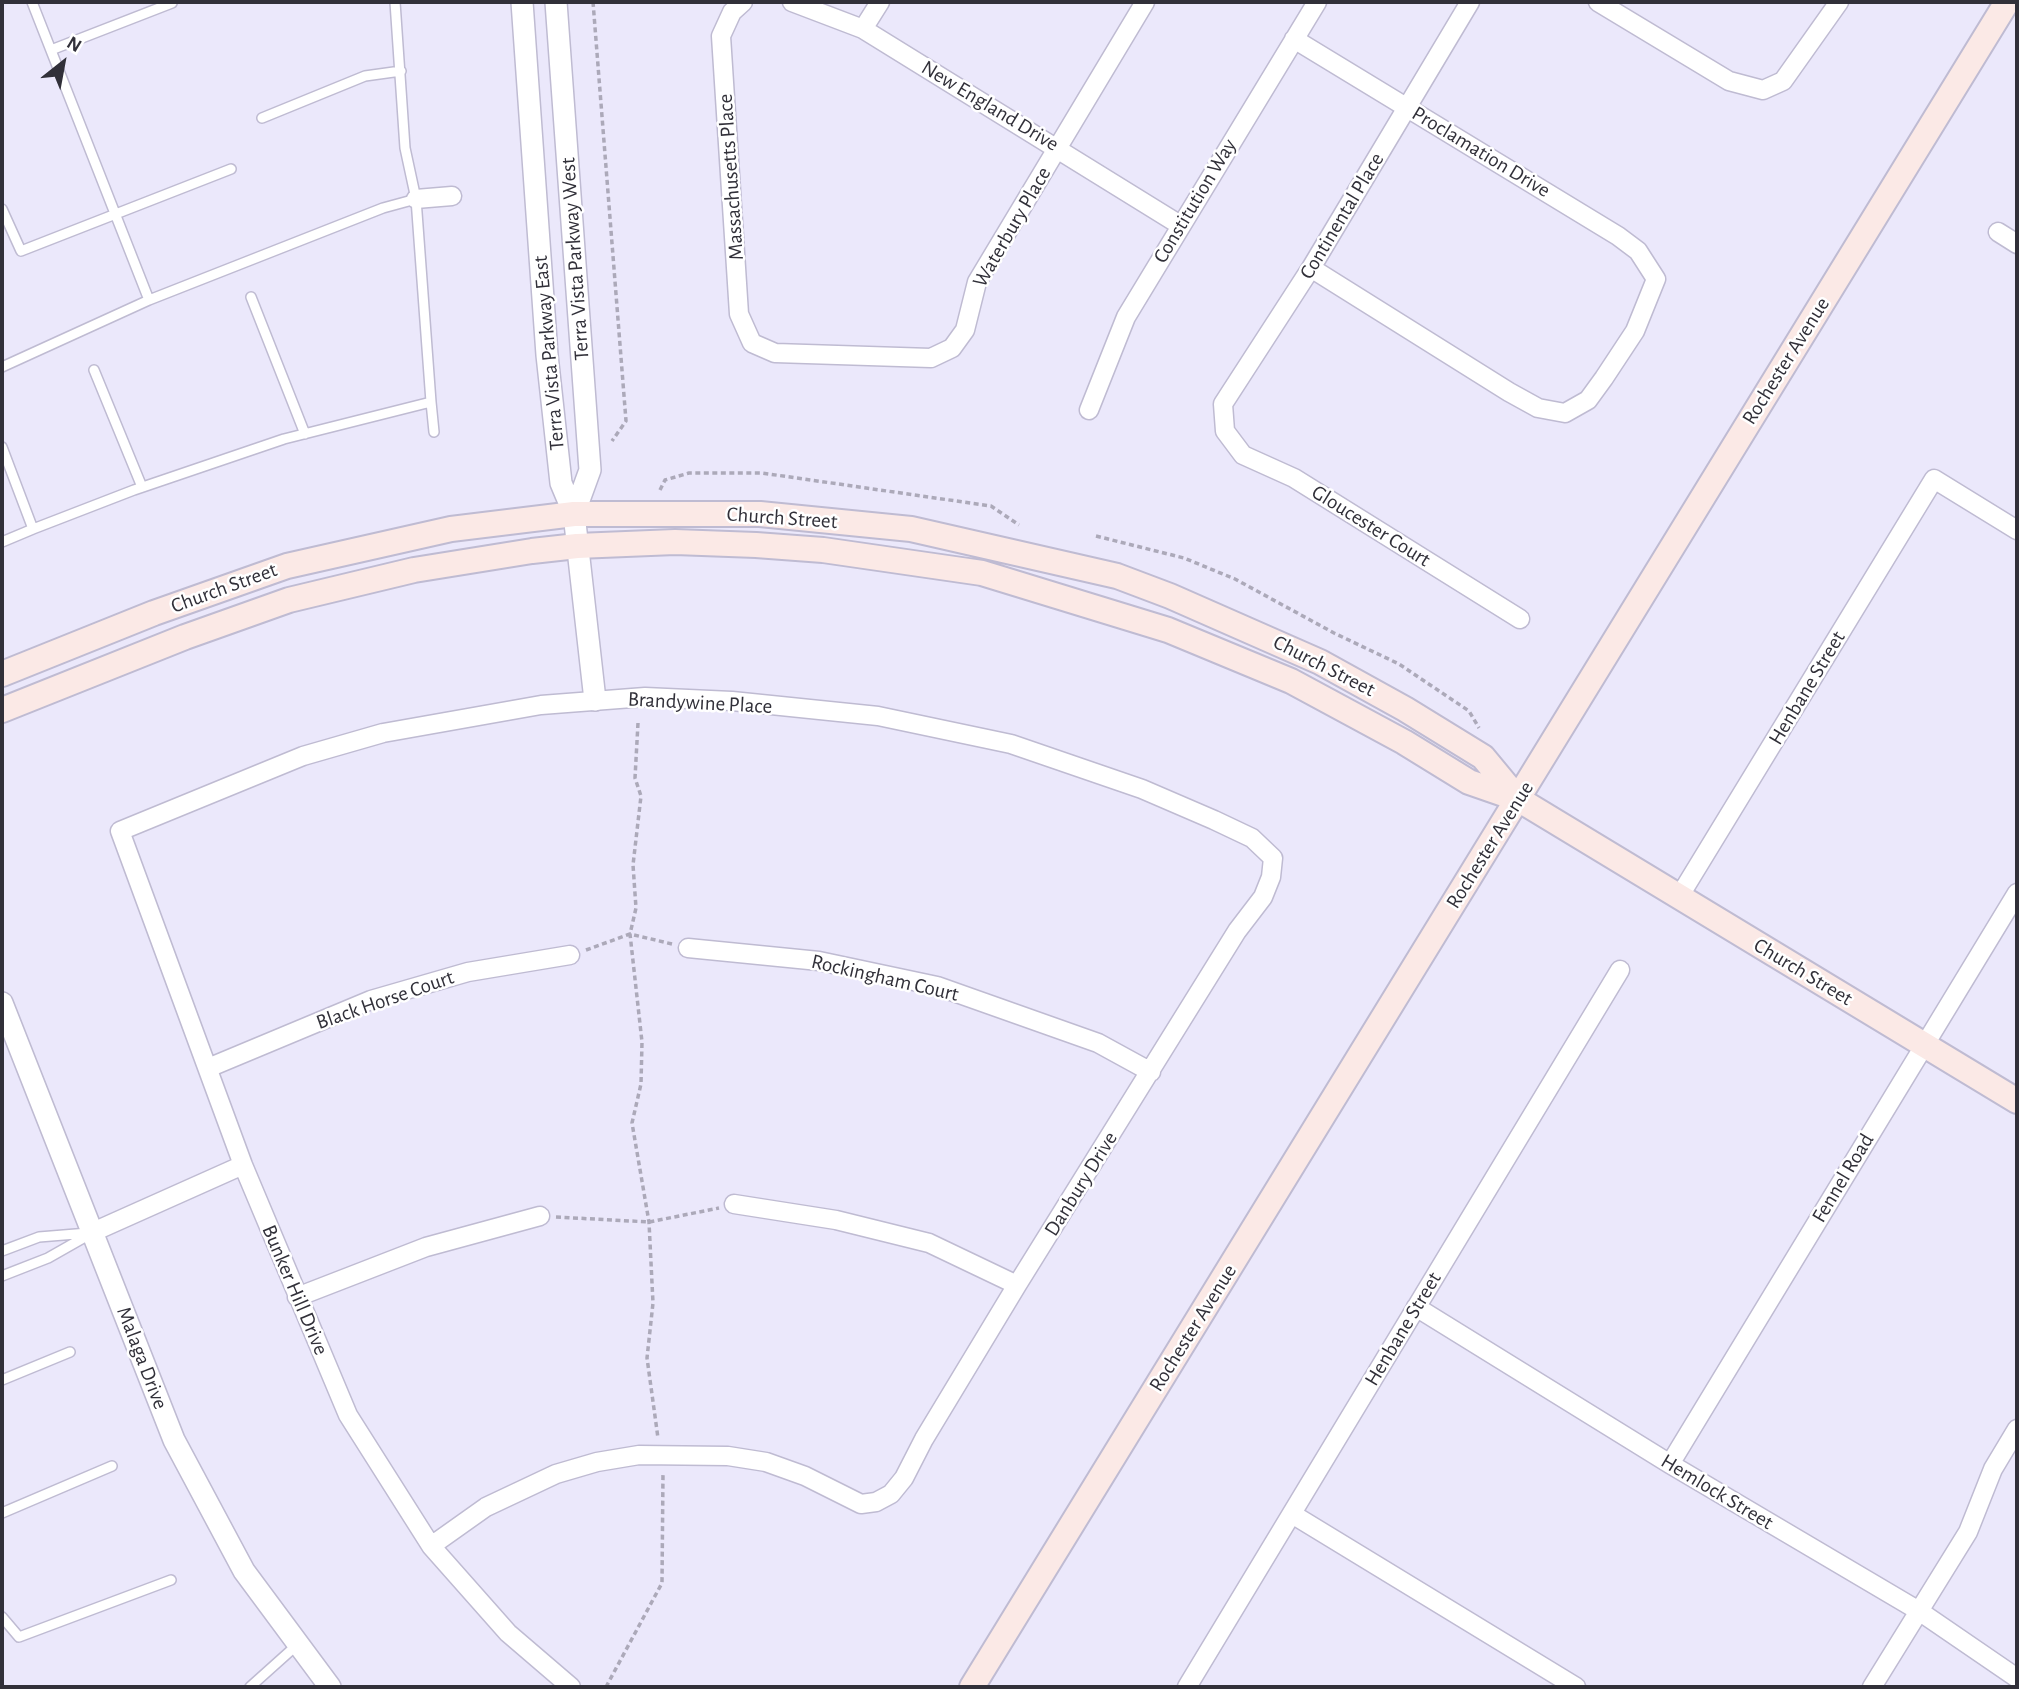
<!DOCTYPE html>
<style>
body{margin:0}
#map{position:relative;width:2019px;height:1689px;overflow:hidden;background:#ebe8fb;font-family:"Alegreya Sans",sans-serif}
canvas{display:block}
.frame{position:absolute;inset:0;border:4px solid #313039;pointer-events:none}
.north{position:absolute;left:28px;top:28px;width:70px;height:70px;-webkit-text-stroke:5px #fff;paint-order:stroke;rotate:31deg;font-size:19px;font-weight:700;line-height:28px;text-align:center;color:#313039}
.north::after{content:'';display:block;margin:auto;width:24px;height:32px;background:#313039;clip-path:polygon(50% 0,100% 100%,50% 72%,0 100%)}
</style>
<div id="map">
<canvas width="2019" height="1689"></canvas>
<div class="frame"></div>
<div class="north">N</div>
</div>
<script>
const ctx = document.querySelector('canvas').getContext('2d');
ctx.lineJoin = 'round';
const shape = rows => new Path2D(rows.map(r => 'M' + r).join(''));
function stroke(path, color, width, dash) { ctx.strokeStyle = color; ctx.lineWidth = width; ctx.lineCap = dash ? 'butt' : 'round'; ctx.setLineDash(dash || []); ctx.stroke(path); }
function drawText(font, color, halo, rows, align = 'center') {
  ctx.font = font + ' "Alegreya Sans",sans-serif'; ctx.lineWidth = 5; ctx.setLineDash([]); ctx.textBaseline = 'middle'; ctx.strokeStyle = halo; ctx.fillStyle = color; for (const [text, x, y, turn = 0] of rows) {
    ctx.save(); ctx.translate(x, y); ctx.rotate((+turn || 0) * Math.PI / 180); ctx.textAlign = isNaN(turn) ? turn : align; if (halo) ctx.strokeText(text, 0, 0); ctx.fillText(text, 0, 0); ctx.restore();
  }
}
const service = shape([
 [32,2,149,300,383,208,416,199],
 [51,50,172,3],
 [262,118,365,76,401,71],
 [2,209,21,251,231,169],
 [251,297,305,434],
 [2,367,149,300],
 [94,370,142,487],
 [431,402,434,432],
 [2,447,33,529,134,490,284,439,431,402,416,199,405,148,395,2],
 [2,542,33,529],
 [2,1251,39,1237,88,1233],
 [2,1276,48,1258,92,1233],
 [2,1380,70,1352],
 [2,1513,112,1466],
 [2,1617,19,1637,171,1580],
 [250,1687,298,1644]
]);
const minor = shape([
 [743,2,732,12,721,36,739,314,752,343,775,353,931,358,952,348,965,330,977,282,1145,2],
 [792,2,863,29,1180,225],
 [1470,2,1311,268,1223,404,1225,431,1243,455,1294,478,1520,619],
 [1598,2,1729,81,1763,90,1783,81,1839,2],
 [863,29,880,2],
 [1294,39,1618,236,1638,251,1656,279,1635,331,1604,378,1588,400,1565,413,1538,408,1509,392,1311,268],
 [416,199,452,196],
 [1998,232,2017,244],
 [1089,410,1126,317,1317,2],
 [1679,897,1934,479,2017,530],
 [688,948,819,961,937,986,1098,1043,1151,1072],
 [208,1068,371,1000,468,972,570,955],
 [734,1204,836,1220,929,1243,1017,1285],
 [93,1232,243,1165],
 [297,1297,426,1247,540,1216],
 [1416,1307,1670,1464,1919,1611,2017,1678],
 [1670,1464,2017,893],
 [1292,1514,1576,1687],
 [431,1546,486,1507,556,1474,597,1462,639,1455,728,1456,766,1462,805,1476,861,1504,876,1502,891,1494,904,1478,924,1439,1017,1285,1237,931,1263,897,1271,877,1273,858,1252,838,1214,820,1142,789,1011,744,878,716,732,701,645,697,541,705,383,733,303,756,120,831,243,1165,348,1415,431,1546,508,1633,571,1687],
 [1187,1687,1620,970],
 [1872,1687,1968,1532,1993,1469,2017,1429]
]);
const tertiary = shape([
 [522,2,547,355,561,483,574,514,595,700],
 [556,2,590,470,574,514],
 [2,1003,174,1440,244,1571,330,1687]
]);
const secondary = shape([
 [2,674,154,613,287,566,451,529,574,514,760,514,911,529,1117,576,1170,596,1320,662,1405,709,1483,757,1517,798],
 [2,710,185,637,289,600,414,570,532,551,577,546,675,542,756,545,823,550,982,573,1168,630,1291,681,1404,742,1469,782,1518,799,2017,1101],
 [972,1687,2007,2]
]);
stroke(service, '#bfbbd2', 12);
stroke(minor, '#bfbbd2', 21);
stroke(tertiary, '#bfbbd2', 24);
stroke(secondary, '#bfbbd2', 28);
stroke(shape([
 [593,2,626,421,612,441],
 [660,490,665,480,689,473,762,473,991,506,1019,525],
 [1096,536,1184,558,1235,579,1334,633,1399,664,1469,711,1479,728],
 [638,723,635,778,641,796,633,865,636,908,630,934,642,1042,641,1084,632,1123,649,1222,653,1303,647,1358,658,1438],
 [586,950,630,934,672,944],
 [556,1217,649,1222,719,1208],
 [606,1687,662,1583,663,1473]
]), '#aca9b9', 3.5, [5, 3.5]);
stroke(service, '#fff', 9);
stroke(minor, '#fff', 18);
stroke(tertiary, '#fff', 21);
stroke(secondary, '#fbe9e6', 24);
drawText('21px', '#313039', '#fff', [
 ["New England Drive",990,106,31],
 ["Proclamation Drive",1481,152,31],
 ["Massachusetts Place",731,177,-94],
 ["Constitution Way",1195,201,-59],
 ["Continental Place",1342,216,-59],
 ["Waterbury Place",1012,227,-60],
 ["Terra Vista Parkway West",575,259,-94],
 ["Terra Vista Parkway East",549,353,-95],
 ["Rochester Avenue",1786,361,-58],
 ["Church Street",782,518,4],
 ["Gloucester Court",1371,526,32],
 ["Church Street",224,588,-20],
 ["Church Street",1324,666,27],
 ["Henbane Street",1807,688,-59],
 ["Brandywine Place",700,703,3],
 ["Rochester Avenue",1490,845,-58],
 ["Church Street",1803,972,31],
 ["Rockingham Court",885,978,13],
 ["Black Horse Court",385,1000,-19],
 ["Fennel Road",1843,1178,-59],
 ["Danbury Drive",1081,1184,-58],
 ["Bunker Hill Drive",295,1290,67],
 ["Rochester Avenue",1193,1328,-58],
 ["Henbane Street",1403,1329,-59],
 ["Malaga Drive",142,1358,69],
 ["Hemlock Street",1717,1492,31]
]);
</script>
